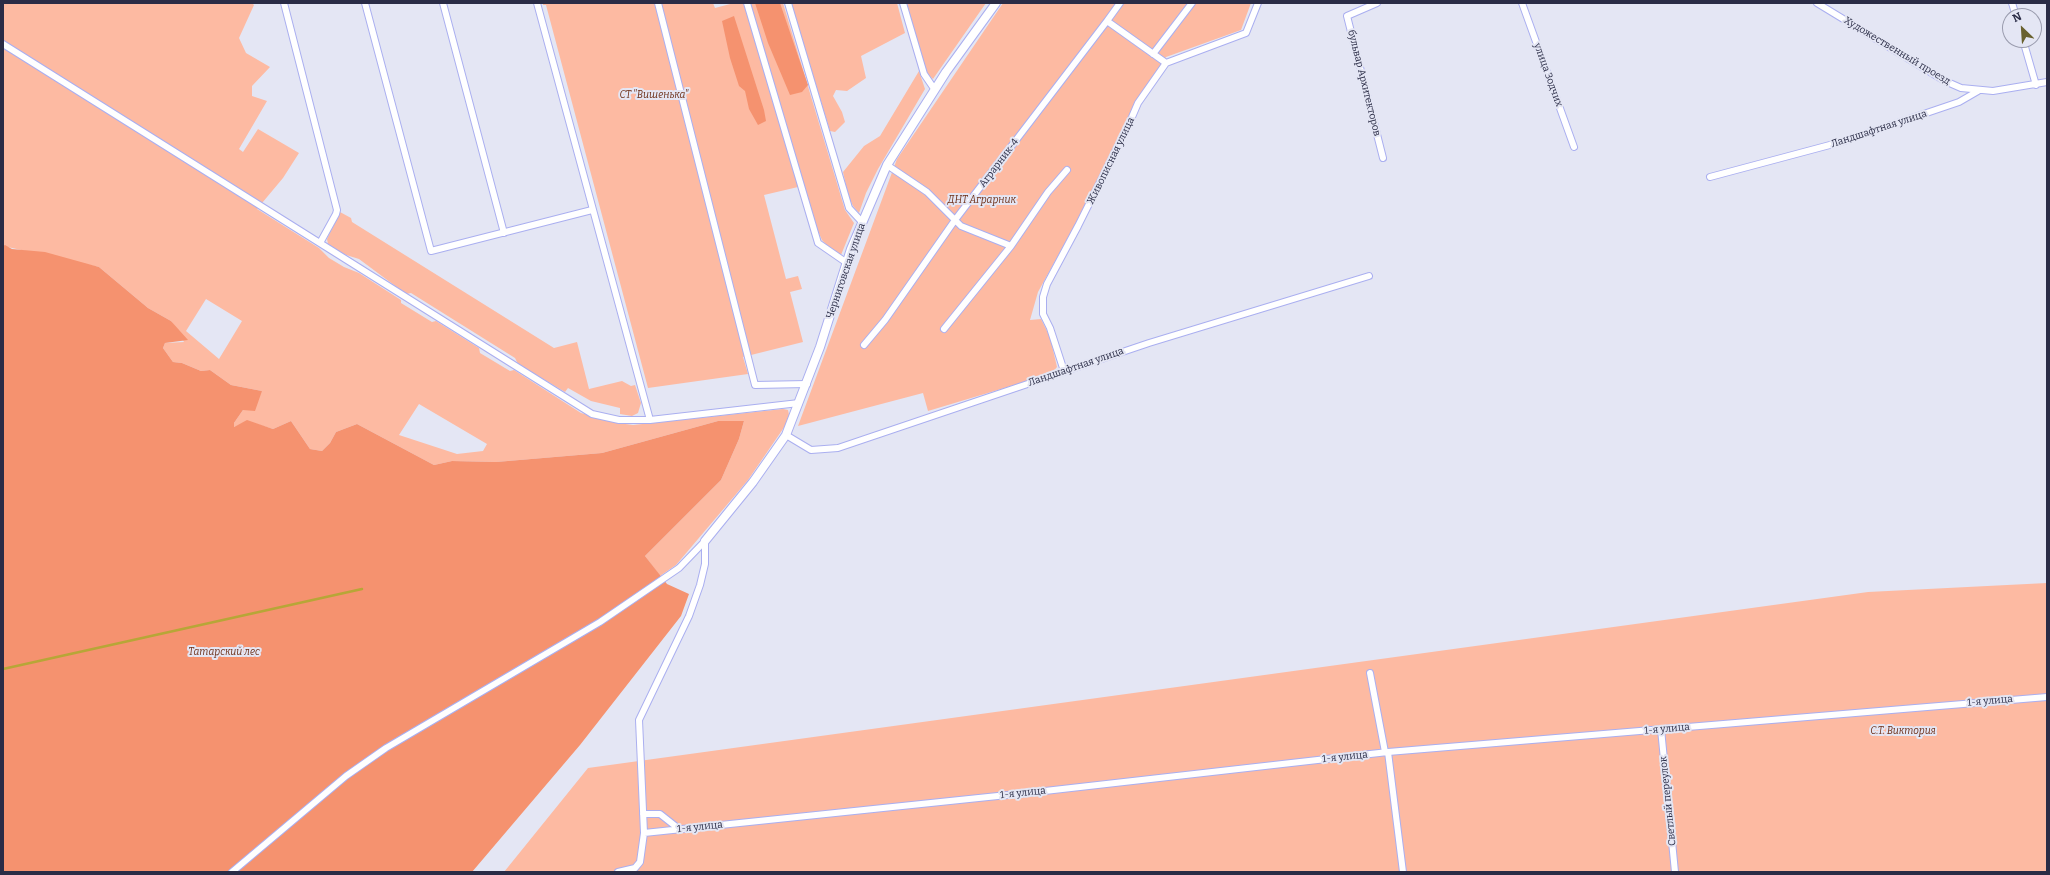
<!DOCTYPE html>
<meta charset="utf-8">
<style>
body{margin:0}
#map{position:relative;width:2050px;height:875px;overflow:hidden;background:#e4e6f4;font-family:Bitter,serif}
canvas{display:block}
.frame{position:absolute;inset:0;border:4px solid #2a2c46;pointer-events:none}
.north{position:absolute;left:2002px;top:8px;width:40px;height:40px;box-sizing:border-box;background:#e4e6f4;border:1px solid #9a9cae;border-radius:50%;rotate:335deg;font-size:11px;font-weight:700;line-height:16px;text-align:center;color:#2a2c46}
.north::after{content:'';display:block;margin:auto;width:14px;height:18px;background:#69612e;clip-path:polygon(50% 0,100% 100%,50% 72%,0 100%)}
</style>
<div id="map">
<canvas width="2050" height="875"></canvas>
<div class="frame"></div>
<div class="north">N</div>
</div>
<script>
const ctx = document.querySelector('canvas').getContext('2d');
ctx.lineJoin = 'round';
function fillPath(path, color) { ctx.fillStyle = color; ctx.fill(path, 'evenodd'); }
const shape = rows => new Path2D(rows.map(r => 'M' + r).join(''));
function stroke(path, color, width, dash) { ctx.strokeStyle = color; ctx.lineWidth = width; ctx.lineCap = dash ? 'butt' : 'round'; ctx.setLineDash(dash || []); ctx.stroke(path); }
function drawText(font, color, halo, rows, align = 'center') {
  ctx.font = font + ' Bitter,serif'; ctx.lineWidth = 4; ctx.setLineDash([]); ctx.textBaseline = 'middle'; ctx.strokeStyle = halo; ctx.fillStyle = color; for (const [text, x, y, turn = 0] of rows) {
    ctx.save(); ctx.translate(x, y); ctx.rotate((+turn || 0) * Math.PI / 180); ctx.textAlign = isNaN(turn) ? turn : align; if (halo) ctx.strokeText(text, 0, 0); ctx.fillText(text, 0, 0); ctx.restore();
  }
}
fillPath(shape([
 [3,3,252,3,254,5,239,38,246,53,270,67,252,86,252,96,267,101,239,149,243,152,258,129,299,153,283,178,257,209,319,248,329,258,344,267,359,273,401,300,401,303,432,322,436,321,479,348,480,353,510,371,514,370,581,413,618,423,633,425,783,409,788,410,789,415,787,423,748,480,676,565,660,576,645,556,721,480,739,439,744,421,718,421,602,453,496,462,452,461,434,465,357,424,336,432,330,443,322,451,310,449,291,421,273,429,247,421,234,427,234,423,243,410,262,391,231,385,210,370,201,371,182,363,173,362,163,348,165,343,184,342,171,321,148,308,99,267,3,246],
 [206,299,242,321,219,359,186,331],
 [419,404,487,444,483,451,457,454,399,435],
 [543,3,713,3,715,8,734,3,745,3,798,187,764,195,786,279,798,276,802,289,790,292,803,342,743,357,748,374,648,388,546,5,543,5],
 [750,3,783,3,845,210,854,223,841,255,829,248,822,240,816,227],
 [791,3,897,3,905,33,861,56,866,78,847,91,836,90,833,96,842,112,845,122,835,132,830,131],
 [906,3,986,3,933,79,926,73],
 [1003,3,1251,3,1241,30,1166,57,1130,113,1092,194,1038,292,1030,320,1041,319,1050,337,1057,367,1051,374,928,411,923,393,798,426,897,159],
 [919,71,925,89,878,169,866,193,859,213,853,206,848,195,843,172,864,146,880,136],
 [340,212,351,218,352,222,554,348,577,342,589,389,622,381,631,386,635,385,641,403,638,413,632,416,620,414,620,408,591,401,568,388,565,392,518,364,515,358,411,293,406,294,359,259,343,254,328,244,327,239],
 [2047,583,2047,872,504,872,588,768,1868,592]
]), '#fdbaa2');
fillPath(shape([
 [755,3,780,3,808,85,802,92,790,95,768,43],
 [734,16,764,110,766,121,758,125,749,109,745,91,739,86,730,58,722,21],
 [5,245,12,249,45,252,99,267,148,308,171,321,188,340,165,343,163,348,173,362,182,363,201,371,210,370,231,385,262,391,255,411,243,410,234,423,234,427,247,420,273,429,291,421,310,449,322,451,330,443,336,432,357,424,434,465,452,461,496,462,602,453,718,421,744,421,739,439,721,480,645,556,667,584,689,594,681,616,580,745,472,872,3,872,3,246]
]), '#f5926f');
stroke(shape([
 [3,669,362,589]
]), '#b7a637', 2.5);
const minor = shape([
 [284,3,337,210,336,214,320,243],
 [365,3,431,251,592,210],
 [443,3,504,233],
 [537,3,650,420],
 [658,3,755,385,807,384],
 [747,3,818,243,847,263],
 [788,3,849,208,862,222],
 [903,3,924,74,935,90],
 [1120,3,1107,21,1166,63],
 [1377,3,1347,16,1383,158],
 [1522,3,1574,147],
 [1817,3,1945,81,1961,88,1993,91,2047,82],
 [2012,3,2016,16],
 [2023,40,2036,85],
 [3,44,592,414,619,420,650,420,799,403],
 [1153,54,1192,3],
 [887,165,927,192,961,226,1011,246],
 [1710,177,1841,142,1959,102,1978,91],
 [944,329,1011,246,1048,192,1067,170],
 [864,345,885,320,955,220,1107,21],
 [1064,371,1050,328,1043,314,1043,297,1047,284,1078,226,1129,124,1138,103,1166,63,1246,33,1258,3],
 [786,435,811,450,838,448,1149,343,1369,276],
 [1370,673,1385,752],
 [1661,729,1675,872],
 [1388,752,1403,872],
 [643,814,660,814,679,829],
 [644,833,1036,792,1388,752,2047,697],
 [232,872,346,776,386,748,600,622,679,568,705,541],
 [618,872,635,868,640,862,644,833,639,720,689,616,700,585,705,564,705,541]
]);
const tertiary = shape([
 [705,541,753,482,786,435,820,347,851,249,887,165,946,72,996,3]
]);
stroke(minor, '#aaaff0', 8);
stroke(tertiary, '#aaaff0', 10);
stroke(minor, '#fff', 6);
stroke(tertiary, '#fff', 8);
drawText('10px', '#2a2c46', '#e4e6f4', [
 ["Художественный проезд",1897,51,31],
 ["улица Зодчих",1548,75,70],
 ["бульвар Архитекторов",1364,83,76],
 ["Ландшафтная улица",1879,129,-18],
 ["Живописная улица",1111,161,-64],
 ["Аграрник-4",999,163,-53],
 ["Черниговская улица",846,271,-71],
 ["Ландшафтная улица",1076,367,-19],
 ["1-я улица",1990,701,-5],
 ["1-я улица",1667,729,-5],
 ["1-я улица",1345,757,-6],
 ["1-я улица",1023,793,-6],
 ["Светлый переулок",1668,801,-96],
 ["1-я улица",700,827,-6]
]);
drawText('italic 10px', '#6c2e16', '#e4e6f4', [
 ["СТ \"Вишенька\"",654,95],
 ["ДНТ Аграрник",982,200],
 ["Татарский лес",224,652],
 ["С.Т. Виктория",1903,731]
]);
</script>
